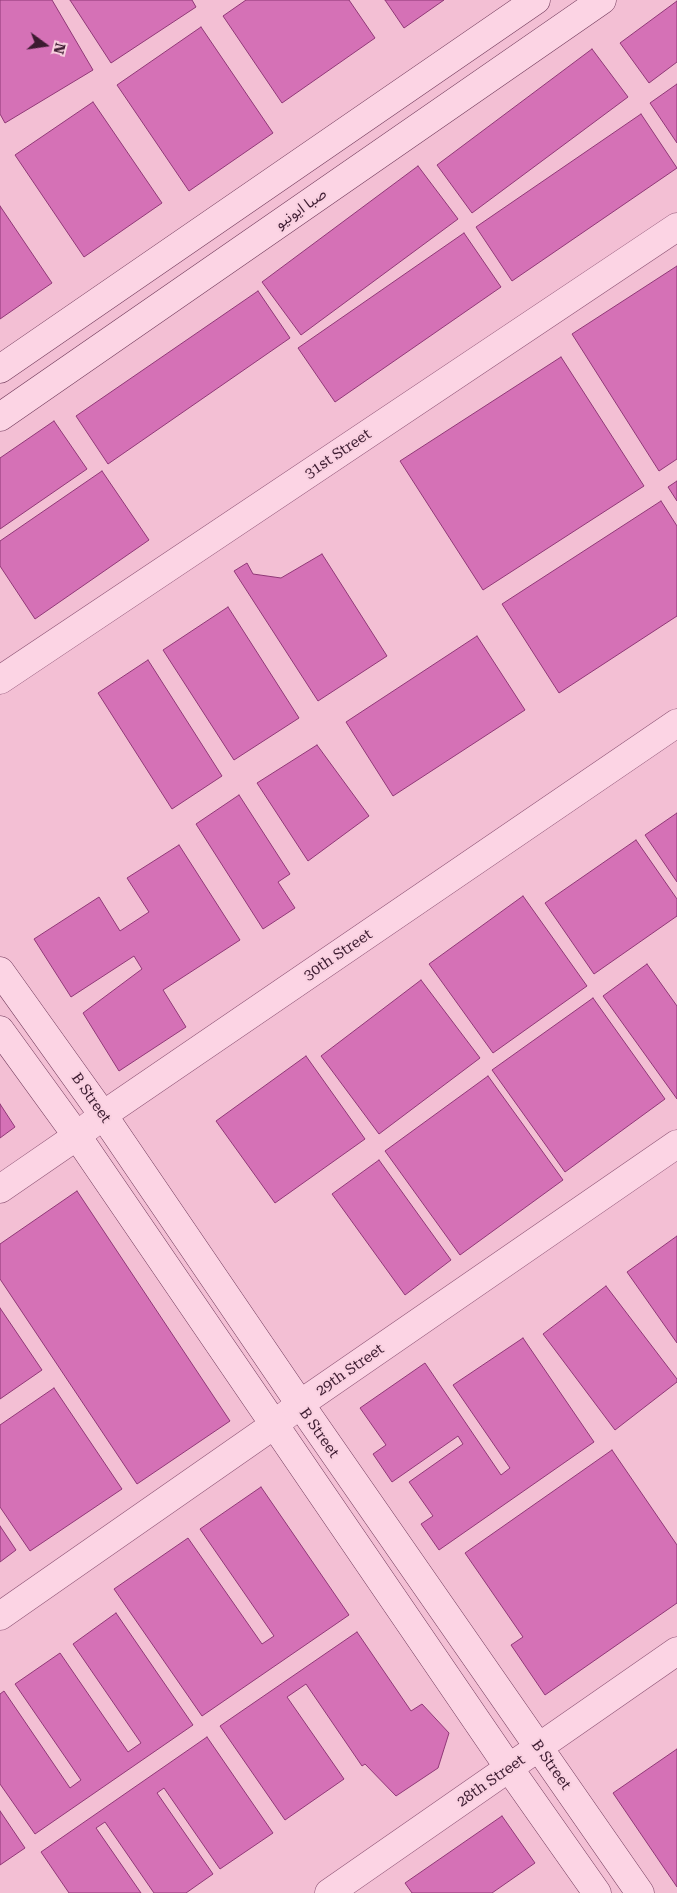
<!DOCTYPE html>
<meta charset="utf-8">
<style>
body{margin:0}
#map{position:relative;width:677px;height:1893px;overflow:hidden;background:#f3bfd4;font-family:"Roboto Serif",serif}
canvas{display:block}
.north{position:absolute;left:20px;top:20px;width:50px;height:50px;-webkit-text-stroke:4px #f9d0e0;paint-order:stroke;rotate:104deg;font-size:14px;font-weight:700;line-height:20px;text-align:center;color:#3c1b30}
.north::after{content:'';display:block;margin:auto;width:18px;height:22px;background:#3c1b30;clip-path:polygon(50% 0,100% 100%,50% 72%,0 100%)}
</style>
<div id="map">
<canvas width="677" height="1893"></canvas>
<div class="north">N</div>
</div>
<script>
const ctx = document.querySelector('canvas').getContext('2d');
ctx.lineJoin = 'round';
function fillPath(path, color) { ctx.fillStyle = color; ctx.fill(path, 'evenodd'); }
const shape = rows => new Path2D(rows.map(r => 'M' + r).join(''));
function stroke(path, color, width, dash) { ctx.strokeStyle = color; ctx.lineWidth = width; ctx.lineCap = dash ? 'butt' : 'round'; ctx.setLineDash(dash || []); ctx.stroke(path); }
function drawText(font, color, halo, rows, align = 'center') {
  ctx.font = font + ' "Roboto Serif","Noto Sans Arabic",serif'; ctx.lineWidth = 4; ctx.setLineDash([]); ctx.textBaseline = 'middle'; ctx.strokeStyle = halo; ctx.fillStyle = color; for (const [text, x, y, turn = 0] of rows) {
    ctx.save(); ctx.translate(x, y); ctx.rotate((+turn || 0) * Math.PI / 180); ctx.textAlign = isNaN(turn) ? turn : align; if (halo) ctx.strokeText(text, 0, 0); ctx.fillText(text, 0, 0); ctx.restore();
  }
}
const building = shape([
 [0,0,52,0,93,70,5,123,0,114,0,0],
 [70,0,192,0,196,7,111,63,70,0],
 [246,0,349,0,375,38,282,103,223,16,246,0],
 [385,0,444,0,404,28,385,0],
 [677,1,677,62,649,83,620,43,677,1],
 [201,27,273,133,189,191,117,85,201,27],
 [592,49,628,97,472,213,437,165,592,49],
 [677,84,677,143,650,103,677,84],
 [93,102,162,203,84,257,15,155,93,102],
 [641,114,677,168,512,281,476,227,641,114],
 [418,166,458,219,301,335,262,282,418,166],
 [0,206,52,283,0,319,0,206],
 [464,233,501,287,335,402,298,348,464,233],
 [677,266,677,459,659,471,572,334,677,266],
 [258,291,290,338,108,464,76,416,258,291],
 [561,357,644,486,483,590,400,461,561,357],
 [54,421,87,469,0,529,0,458,54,421],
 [102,471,149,540,35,619,0,566,0,541,102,471],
 [677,481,677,501,668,487,677,481],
 [661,501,677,526,677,616,559,693,502,604,661,501],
 [322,554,387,656,318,701,234,571,247,563,253,574,281,578,322,554],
 [228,607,299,718,234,760,163,650,228,607],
 [477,636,525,710,393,796,346,722,477,636],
 [148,660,222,776,172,809,98,693,148,660],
 [317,745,369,816,308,861,257,783,317,745],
 [239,795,290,874,278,882,295,908,263,929,196,824,239,795],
 [677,813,677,882,645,835,677,813],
 [636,840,677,899,677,916,594,974,545,903,636,840],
 [179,845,240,940,163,990,186,1027,119,1071,83,1013,142,969,134,956,71,997,34,939,99,897,120,931,149,912,127,878,179,845],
 [523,896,587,986,493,1053,429,964,523,896],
 [647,964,677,1006,677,1099,603,996,647,964],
 [421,980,480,1058,379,1134,321,1056,421,980],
 [593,998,665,1099,565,1172,492,1070,593,998],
 [306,1056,365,1139,275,1203,216,1121,306,1056],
 [488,1076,563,1180,460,1255,385,1151,488,1076],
 [0,1104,15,1127,0,1138,0,1104],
 [379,1160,451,1260,405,1295,332,1194,379,1160],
 [77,1191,230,1421,137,1484,0,1279,0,1244,77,1191],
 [677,1236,677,1343,627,1272,677,1236],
 [606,1286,677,1379,677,1382,615,1430,543,1334,606,1286],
 [0,1308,42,1370,0,1399,0,1308],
 [523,1338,594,1442,439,1550,421,1524,433,1516,409,1482,463,1444,458,1436,392,1482,373,1454,386,1445,360,1408,425,1363,501,1475,510,1468,453,1385,523,1338],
 [54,1388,122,1489,30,1551,0,1507,0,1425,54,1388],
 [612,1450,677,1545,677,1603,545,1695,511,1645,523,1637,465,1553,612,1450],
 [261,1487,349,1615,202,1716,114,1589,188,1538,262,1644,274,1636,200,1529,261,1487],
 [0,1526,16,1550,0,1562,0,1526],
 [116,1613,193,1725,35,1834,0,1784,0,1694,4,1691,70,1788,81,1780,15,1684,60,1653,128,1752,141,1743,73,1644,116,1613],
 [357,1632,411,1711,422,1704,449,1733,438,1768,396,1796,365,1764,362,1766,306,1684,287,1697,344,1779,285,1820,220,1726,357,1632],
 [207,1737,273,1833,220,1869,164,1788,157,1793,213,1874,186,1893,154,1893,105,1822,96,1828,141,1893,69,1893,41,1852,207,1737],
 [677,1749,677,1887,613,1793,677,1749],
 [0,1811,25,1848,0,1865,0,1811],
 [502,1816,535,1863,492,1893,412,1893,405,1883,502,1816]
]);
fillPath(building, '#d571b6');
stroke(building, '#903877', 1);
const street = shape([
 [0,680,677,227],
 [0,1189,77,1136,103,1115,677,723],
 [0,1616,274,1425,300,1404,677,1144],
 [329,1893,677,1651]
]);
const secondary = shape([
 [0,369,536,0],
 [0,417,602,0],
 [0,971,103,1115,300,1404,640,1893],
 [0,1030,77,1136,509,1768,597,1893]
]);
stroke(street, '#8e5576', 29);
stroke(secondary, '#70395a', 29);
stroke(street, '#fcd4e4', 28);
stroke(secondary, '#fcd4e4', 28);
drawText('15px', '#3c1b30', '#f9d0e0', [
 ["صبا ایونیو",301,209,-35],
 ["31st Street",338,454,-34],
 ["30th Street",338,955,-34],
 ["B Street",91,1098,55],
 ["29th Street",350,1370,-35],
 ["B Street",319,1433,55],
 ["B Street",551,1765,55],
 ["28th Street",491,1781,-35]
]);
</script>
